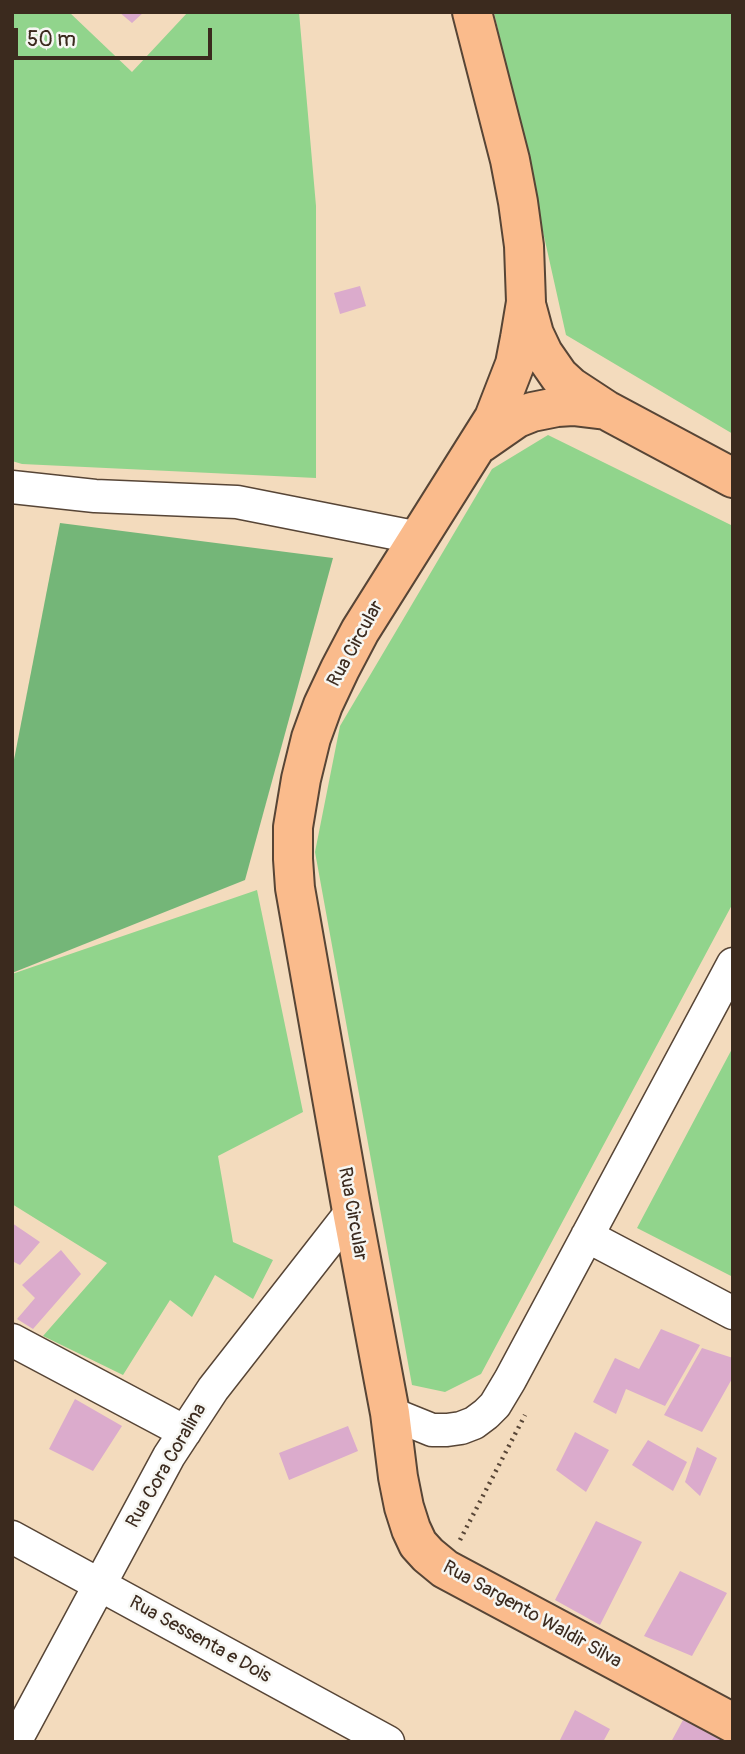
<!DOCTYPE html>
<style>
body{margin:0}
#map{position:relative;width:745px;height:1754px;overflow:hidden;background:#f3dbbd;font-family:Pangolin,sans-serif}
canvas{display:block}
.frame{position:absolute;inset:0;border:14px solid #3b2a1e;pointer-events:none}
.scale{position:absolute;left:14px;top:28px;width:198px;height:32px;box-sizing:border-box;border:4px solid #3b2a1e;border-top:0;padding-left:9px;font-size:21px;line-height:24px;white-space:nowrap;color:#3b2a1e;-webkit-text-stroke:5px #f6f6f2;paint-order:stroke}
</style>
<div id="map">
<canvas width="745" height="1754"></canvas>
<div class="frame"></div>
<div class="scale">50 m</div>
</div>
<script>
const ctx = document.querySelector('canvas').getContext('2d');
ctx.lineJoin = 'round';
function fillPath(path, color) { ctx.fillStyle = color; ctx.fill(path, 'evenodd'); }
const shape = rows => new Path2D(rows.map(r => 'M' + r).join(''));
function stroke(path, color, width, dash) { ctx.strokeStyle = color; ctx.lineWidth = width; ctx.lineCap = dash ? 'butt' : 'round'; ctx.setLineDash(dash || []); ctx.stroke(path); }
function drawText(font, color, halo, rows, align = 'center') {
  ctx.font = font + ' Pangolin,sans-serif'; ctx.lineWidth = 5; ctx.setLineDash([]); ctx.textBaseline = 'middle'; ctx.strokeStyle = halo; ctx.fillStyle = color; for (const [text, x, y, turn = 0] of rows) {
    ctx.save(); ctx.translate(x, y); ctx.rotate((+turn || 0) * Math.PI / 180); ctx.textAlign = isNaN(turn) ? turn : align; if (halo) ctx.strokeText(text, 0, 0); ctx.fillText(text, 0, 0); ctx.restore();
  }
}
fillPath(shape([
 [12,12,69,12,132,72,188,12,299,12,316,206,316,478,22,464,12,461],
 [494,12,733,12,733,434,566,335],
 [548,435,733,526,733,903,481,1374,445,1392,412,1385,315,852,340,726,492,469],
 [257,890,303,1112,218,1156,233,1242,273,1260,253,1299,215,1275,192,1317,170,1300,123,1375,43,1336,107,1263,12,1204,12,974],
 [733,1047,733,1277,637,1228]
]), '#91d48c');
fillPath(shape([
 [60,523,333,558,245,880,12,973,12,770]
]), '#74b678');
fillPath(shape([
 [119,12,144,12,132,23],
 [360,286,366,306,340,314,334,293],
 [12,1223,40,1242,20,1265,12,1261],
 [61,1250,81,1274,33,1329,17,1319,35,1298,22,1285],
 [661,1329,700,1345,665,1406,626,1389,616,1414,593,1402,615,1358,639,1369],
 [702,1348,733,1358,733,1377,702,1432,664,1415],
 [75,1399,122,1426,93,1471,49,1449],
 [348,1426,358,1451,289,1480,279,1453],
 [575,1432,609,1450,586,1492,556,1470],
 [648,1440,687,1462,673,1491,632,1465],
 [697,1447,717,1458,700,1496,685,1482],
 [596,1521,642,1542,600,1625,555,1600],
 [680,1571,727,1593,692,1656,644,1636],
 [575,1710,610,1729,603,1742,559,1742],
 [683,1720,730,1742,671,1742]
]), '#dbabcc');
const street = shape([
 [12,487,95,496,237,502,419,538],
 [587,1236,733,1313],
 [12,1340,185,1432],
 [390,1413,432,1430,447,1430,461,1428,474,1423,486,1414,495,1405,510,1380,733,964],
 [12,1537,388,1742],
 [15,1742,169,1456,213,1389,352,1211]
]);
const primary = shape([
 [472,12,510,160,518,202,524,246,526,302,520,338,515,364,494,418,360,631,340,669,323,705,311,738,301,779,293,827,293,859,295,888,352,1211,390,1413,398,1477,404,1507,411,1529,418,1544,428,1555,445,1569,733,1723],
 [527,308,534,334,543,353,559,376,571,387,606,410,733,478],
 [481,443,517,418,532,412,557,407,573,406,606,410]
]);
stroke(street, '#574536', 35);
stroke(primary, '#574536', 42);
stroke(shape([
 [460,1540,525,1415]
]), '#574536', 4.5, [2, 5]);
stroke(street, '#fff', 32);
stroke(primary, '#fabb8c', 38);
drawText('19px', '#3b2a1e', '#f6f6f2', [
 ["Rua Circular",356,644,-61],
 ["Rua Circular",352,1214,80],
 ["Rua Cora Coralina",167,1466,-60],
 ["Rua Sargento Waldir Silva",532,1615,29],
 ["Rua Sessenta e Dois",200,1640,29]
]);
</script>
